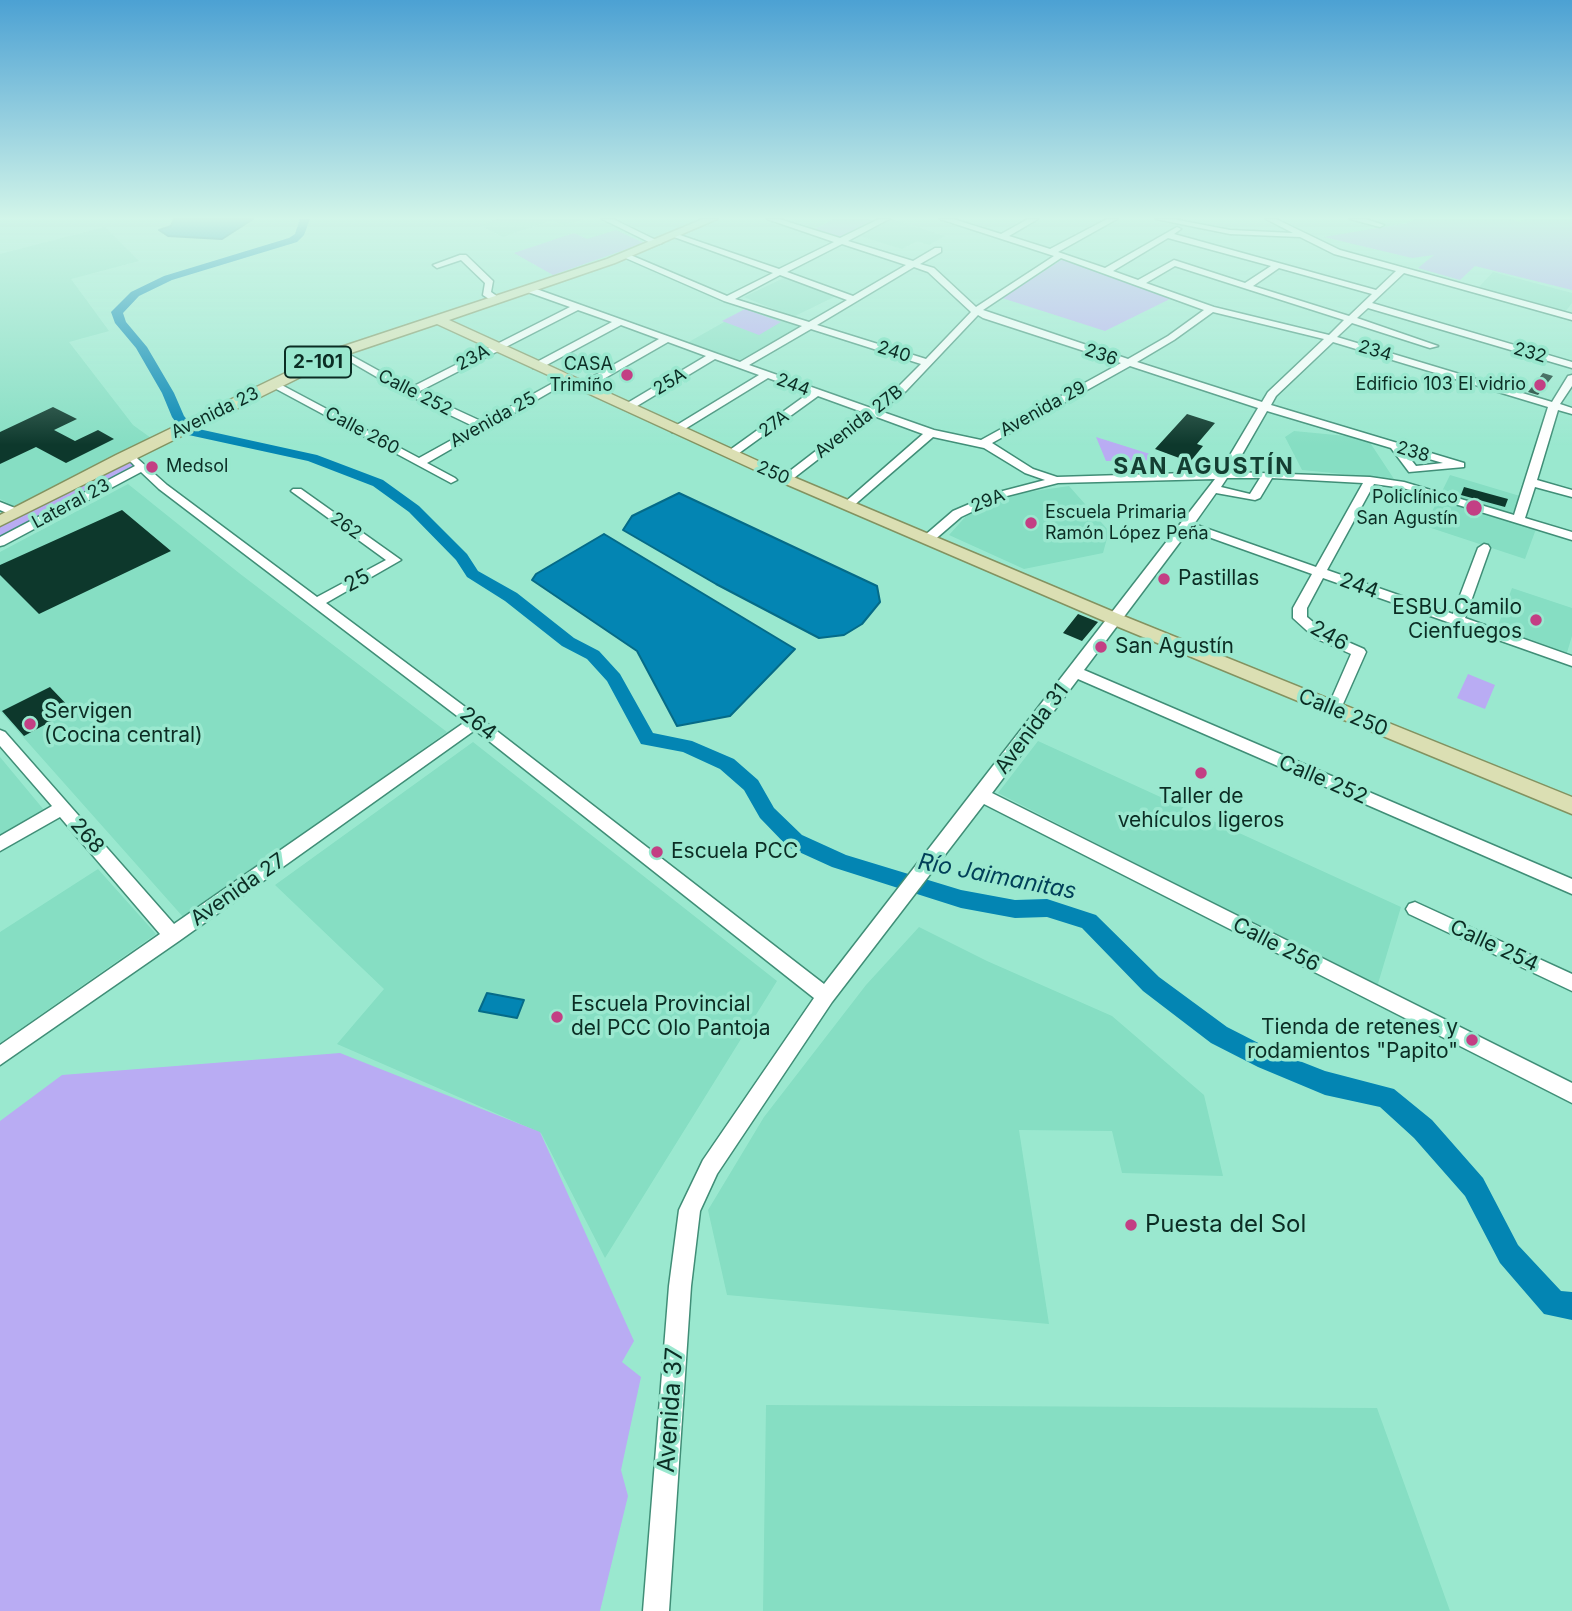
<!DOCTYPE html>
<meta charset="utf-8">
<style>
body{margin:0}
canvas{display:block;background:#9ae8cf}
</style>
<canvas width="1572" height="1611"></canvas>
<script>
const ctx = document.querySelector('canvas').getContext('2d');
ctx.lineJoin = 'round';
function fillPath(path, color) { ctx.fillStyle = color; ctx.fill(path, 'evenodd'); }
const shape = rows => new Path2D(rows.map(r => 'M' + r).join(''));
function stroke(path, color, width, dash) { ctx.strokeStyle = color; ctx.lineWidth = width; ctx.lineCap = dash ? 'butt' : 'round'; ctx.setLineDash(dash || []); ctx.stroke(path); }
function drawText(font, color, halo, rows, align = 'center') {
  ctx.font = font + ' Inter,sans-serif'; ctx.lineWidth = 7; ctx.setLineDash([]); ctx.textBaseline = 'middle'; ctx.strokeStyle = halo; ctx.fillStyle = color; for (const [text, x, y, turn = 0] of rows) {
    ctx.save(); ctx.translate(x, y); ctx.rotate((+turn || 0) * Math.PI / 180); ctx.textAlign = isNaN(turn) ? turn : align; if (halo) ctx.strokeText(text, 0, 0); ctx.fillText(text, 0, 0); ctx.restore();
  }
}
fillPath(shape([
 [498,219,583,219,563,226,552,220,503,237,480,225],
 [891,219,945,236,929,245,917,241,902,249,860,236],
 [105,227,139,261,71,279,109,331,69,342,133,425,151,438,17,508,0,499,0,254],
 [1493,272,1572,293,1572,303,1565,312,1478,288],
 [786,277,836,296,793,317,744,297],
 [747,309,801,327,740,360,687,343],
 [1294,431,1367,438,1394,479,1302,470,1285,437],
 [1450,475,1520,496,1510,521,1536,529,1525,559,1425,526],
 [128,484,239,573,447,732,184,918,0,711,0,552],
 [1069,486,1109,531,1103,553,1024,569,949,535,967,515,999,500,1028,492],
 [1512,588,1572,608,1572,636,1566,656,1496,631],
 [1038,741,1401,907,1377,987,998,793],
 [473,742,777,981,605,1258,541,1133,337,1044,384,989,275,885],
 [0,757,44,810,0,836],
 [98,869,156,934,0,1043,0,932],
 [919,927,987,961,1112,1016,1204,1095,1223,1176,1122,1173,1112,1131,1019,1130,1049,1324,727,1295,708,1210,764,1117,866,985],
 [766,1405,1377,1408,1450,1611,763,1611]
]), '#86dec3');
fillPath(shape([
 [834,219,867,219,873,221,840,238,813,230],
 [1416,219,1510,219,1520,222,1524,219,1572,219,1572,290,1475,266,1460,280,1418,268,1434,255,1412,258,1324,237,1407,223],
 [616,230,644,243,553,275,514,253,574,233,587,239],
 [1063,259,1174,297,1105,331,1002,298],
 [745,309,781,322,759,335,722,321],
 [1096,437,1169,460,1106,461],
 [129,455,141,465,0,542,0,523],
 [1468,674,1495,685,1485,709,1457,698],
 [340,1053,540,1132,634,1341,622,1362,641,1377,621,1470,628,1496,600,1611,0,1611,0,1121,62,1075]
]), '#b9acf3');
const water = shape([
 [174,219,253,219,222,239,168,236,159,230,171,226,174,219],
 [679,493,877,586,880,602,862,624,844,635,819,638,716,584,623,530,632,516,679,493],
 [604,534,795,649,730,716,677,726,637,651,532,580,536,574,604,534],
 [487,993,524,1000,517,1018,479,1011,487,993]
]);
fillPath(water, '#0385b3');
stroke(water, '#056b88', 2);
fillPath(shape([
 [300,219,310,219,304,235,297,242,172,280,139,296,123,313,126,322,147,347,174,393,184,416,194,428,317,455,383,480,419,506,467,554,478,571,517,593,574,638,599,651,620,674,653,733,692,741,734,759,758,780,774,808,802,835,846,855,961,890,1015,900,1047,899,1096,915,1159,977,1227,1027,1274,1051,1325,1071,1394,1089,1432,1120,1483,1178,1518,1245,1561,1291,1572,1292,1572,1320,1544,1314,1500,1263,1465,1196,1414,1138,1380,1107,1325,1095,1258,1067,1211,1043,1143,991,1082,928,1047,917,1015,918,961,908,832,867,788,847,760,818,744,790,720,769,683,752,641,744,607,681,587,659,562,646,505,601,467,577,456,560,409,512,373,486,308,461,184,434,172,417,162,393,136,348,115,323,111,312,131,292,164,276,289,238,295,234,300,219]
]), '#0385b3');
fillPath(shape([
 [1543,373,1553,376,1538,395,1528,392],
 [53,407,77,419,54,430,75,441,98,430,114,439,66,463,36,447,0,464,0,432],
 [1187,414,1215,423,1197,444,1203,446,1190,462,1155,449],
 [1464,487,1508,499,1505,507,1461,495],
 [122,510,171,551,39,614,0,575,0,565],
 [1078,614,1098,622,1082,641,1063,633],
 [50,687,72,710,24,736,2,711]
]), '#0d382c');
const minor = shape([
 [602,219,613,219,662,243,655,245,602,219],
 [767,219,779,219,840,238,879,219,889,219,848,241,913,261,935,248,941,248,941,252,920,264,934,268,976,307,1054,256,940,219,953,219,1001,234,1028,219,1038,219,1009,236,1050,249,1107,219,1117,219,1058,252,1105,268,1177,227,1181,229,1174,234,1376,290,1396,271,1334,254,1300,237,1230,234,1156,219,1173,219,1230,230,1293,233,1266,219,1276,219,1340,250,1572,314,1572,320,1404,273,1372,303,1572,362,1572,368,1368,308,1357,318,1438,346,1430,348,1352,323,1337,337,1552,402,1568,376,1572,375,1572,386,1560,404,1572,408,1572,414,1558,410,1537,480,1572,490,1572,497,1535,487,1525,518,1572,532,1572,540,1403,488,1374,484,1327,570,1453,614,1478,548,1484,544,1488,545,1490,548,1465,618,1572,656,1572,666,1323,578,1307,608,1307,617,1325,632,1364,649,1366,652,1339,713,1329,713,1327,709,1351,654,1315,638,1293,618,1293,608,1312,574,1189,530,1084,670,1572,879,1572,894,1078,679,992,793,1572,1083,1572,1103,984,804,832,1002,717,1174,700,1211,691,1286,669,1611,643,1611,669,1286,679,1210,703,1160,814,998,475,730,179,941,0,1065,0,1045,160,934,60,817,0,851,0,836,52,806,0,746,0,730,5,732,174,924,465,722,159,489,141,472,4,545,0,546,0,537,135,466,123,454,129,451,167,485,317,597,386,560,291,491,293,489,301,489,401,560,326,603,480,718,824,984,1215,479,1058,483,1003,497,961,517,932,542,924,542,924,536,953,511,995,493,1045,480,1025,473,984,448,933,437,852,507,844,507,844,503,923,434,874,416,790,481,782,481,782,477,865,413,818,396,735,456,727,456,727,452,809,393,768,378,680,432,672,432,672,428,759,375,715,359,632,409,624,409,624,405,706,356,668,342,586,389,578,389,578,385,659,339,621,325,541,368,533,368,533,364,612,322,578,310,418,392,483,422,562,378,571,380,427,463,455,478,457,480,451,483,267,384,276,382,419,458,475,427,406,394,344,358,352,356,410,388,570,307,525,291,524,289,528,286,740,362,802,326,724,301,621,256,628,254,727,296,773,273,674,237,674,233,779,269,834,242,767,219],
 [1168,238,1271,266,1245,283,1174,260,1138,280,1113,271,1168,238],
 [842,244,906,265,853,296,787,272,842,244],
 [1061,258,1204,310,1168,336,1128,359,983,310,1061,258],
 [1175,266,1344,320,1329,335,1214,307,1146,283,1175,266],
 [914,267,928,272,971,312,926,359,817,325,914,267],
 [1279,268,1372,294,1349,316,1253,286,1279,268],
 [780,275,847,300,809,322,735,299,780,275],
 [1213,312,1324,339,1268,392,1262,402,1137,362,1174,340,1213,312],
 [978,315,983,318,1121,363,981,440,934,430,880,411,906,391,978,315],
 [811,329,921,364,898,387,871,408,749,365,811,329],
 [1333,342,1548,407,1514,515,1404,482,1370,477,1232,472,1267,411,1391,448,1409,472,1464,467,1464,463,1271,405,1276,396,1333,342],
 [1130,366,1258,408,1220,472,1057,477,1033,469,992,443,1130,366],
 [1405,452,1443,463,1416,466,1405,452],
 [1227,478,1260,478,1250,494,1221,487,1227,478],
 [1272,478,1363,483,1316,567,1194,524,1216,493,1255,500,1260,498,1272,478],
 [1350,219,1365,219,1384,225,1380,227,1350,219],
 [460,255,466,255,493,281,491,292,498,297,498,301,492,301,483,295,485,283,461,260,437,268,433,265,460,255],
 [0,502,20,510,22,513,16,517,0,510,0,502],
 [1415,902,1572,974,1572,991,1409,914,1406,909,1409,904,1415,902]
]);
const major = shape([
 [703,219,717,219,615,263,449,320,791,476,1121,615,1572,797,1572,814,1109,623,781,482,437,324,345,355,0,526,0,515,116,455,335,349,607,259,703,219]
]);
stroke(minor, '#408e77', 3);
stroke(major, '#839260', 3);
fillPath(minor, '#fff');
fillPath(major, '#dbdfb3');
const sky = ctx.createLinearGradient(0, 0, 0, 445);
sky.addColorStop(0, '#4ca1d3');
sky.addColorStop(0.49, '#d2f5e9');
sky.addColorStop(1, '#d2f5e900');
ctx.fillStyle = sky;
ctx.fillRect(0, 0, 1572, 445);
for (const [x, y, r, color] of [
 [627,375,7,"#c33f84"],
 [1540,385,7,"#c33f84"],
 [152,467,7,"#c33f84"],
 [1474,508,9,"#c33f84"],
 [1031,523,7,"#c33f84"],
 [1164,579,7,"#c33f84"],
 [1536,620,7,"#c33f84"],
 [1101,647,7,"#c33f84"],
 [30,724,7,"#c33f84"],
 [1201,773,7,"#c33f84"],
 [657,852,7,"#c33f84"],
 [557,1017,7,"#c33f84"],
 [1472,1040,7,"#c33f84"],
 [1131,1225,7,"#c33f84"]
]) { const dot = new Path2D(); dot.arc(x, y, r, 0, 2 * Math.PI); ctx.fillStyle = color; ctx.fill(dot); stroke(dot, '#9ae8cf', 2.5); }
drawText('18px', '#0b2d24', '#9ae8cf', [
 ["234",1375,351,17],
 ["240",894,352,18],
 ["232",1530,353,16],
 ["236",1101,355,19],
 ["23A",473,358,-27],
 ["25A",670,382,-31],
 ["244",793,385,20],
 ["Calle 252",415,393,27],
 ["Avenida 29",1043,409,-29],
 ["Avenida 23",215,413,-26],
 ["Avenida 25",493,420,-29],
 ["Avenida 27B",859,422,-38],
 ["27A",774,424,-36],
 ["Calle 260",362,431,28],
 ["238",1413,452,16],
 ["250",773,473,24],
 ["29A",988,501,-22],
 ["Lateral 23",71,504,-28],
 ["262",346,526,35]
]);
drawText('18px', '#0b2d24', '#9ae8cf', [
 ["CASA",613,365],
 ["Trimiño",613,386],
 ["Edificio 103 El vidrio",1526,385],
 ["Medsol",166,467,"left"],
 ["Policlínico",1458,498],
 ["San Agustín",1458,519],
 ["Escuela Primaria",1045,513,"left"],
 ["Ramón López Peña",1045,534,"left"]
], 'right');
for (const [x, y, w] of [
 [318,362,66]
]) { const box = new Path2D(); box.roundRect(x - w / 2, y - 15.5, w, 31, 5); ctx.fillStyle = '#9ae8cf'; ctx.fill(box); stroke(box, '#0b2d24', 2); }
drawText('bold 19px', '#0b2d24', null, [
 ["2-101",318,362]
]);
drawText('21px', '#0b2d24', '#9ae8cf', [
 ["Pastillas",1178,579],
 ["ESBU Camilo",1522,608,"right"],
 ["Cienfuegos",1522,632,"right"],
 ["San Agustín",1115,647],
 ["Servigen",44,712],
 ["(Cocina central)",44,736],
 ["Taller de",1201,797,"center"],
 ["vehículos ligeros",1201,821,"center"],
 ["Escuela PCC",671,852],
 ["Escuela Provincial",571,1005],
 ["del PCC Olo Pantoja",571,1029],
 ["Tienda de retenes y",1458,1028,"right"],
 ["rodamientos \"Papito\"",1458,1052,"right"]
], 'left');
drawText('21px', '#0b2d24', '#9ae8cf', [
 ["25",357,581,-28],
 ["244",1359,586,20],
 ["246",1329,636,29],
 ["Calle 250",1343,713,22],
 ["264",478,724,38],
 ["Avenida 31",1032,729,-53],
 ["Calle 252",1323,780,23],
 ["268",87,836,49],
 ["Avenida 27",238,890,-35],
 ["Calle 256",1276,945,27],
 ["Calle 254",1494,946,25]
]);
ctx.letterSpacing = '2px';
drawText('bold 23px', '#143e32', '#9ae8cf', [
 ["SAN AGUSTÍN",1204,467]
]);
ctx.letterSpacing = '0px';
drawText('italic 23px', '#014059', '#9ae8cf', [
 ["Río Jaimanitas",997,877,11]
]);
drawText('24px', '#0b2d24', '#9ae8cf', [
 ["Puesta del Sol",1145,1225]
], 'left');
drawText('24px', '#0b2d24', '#9ae8cf', [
 ["Avenida 37",671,1410,-86]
]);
</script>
